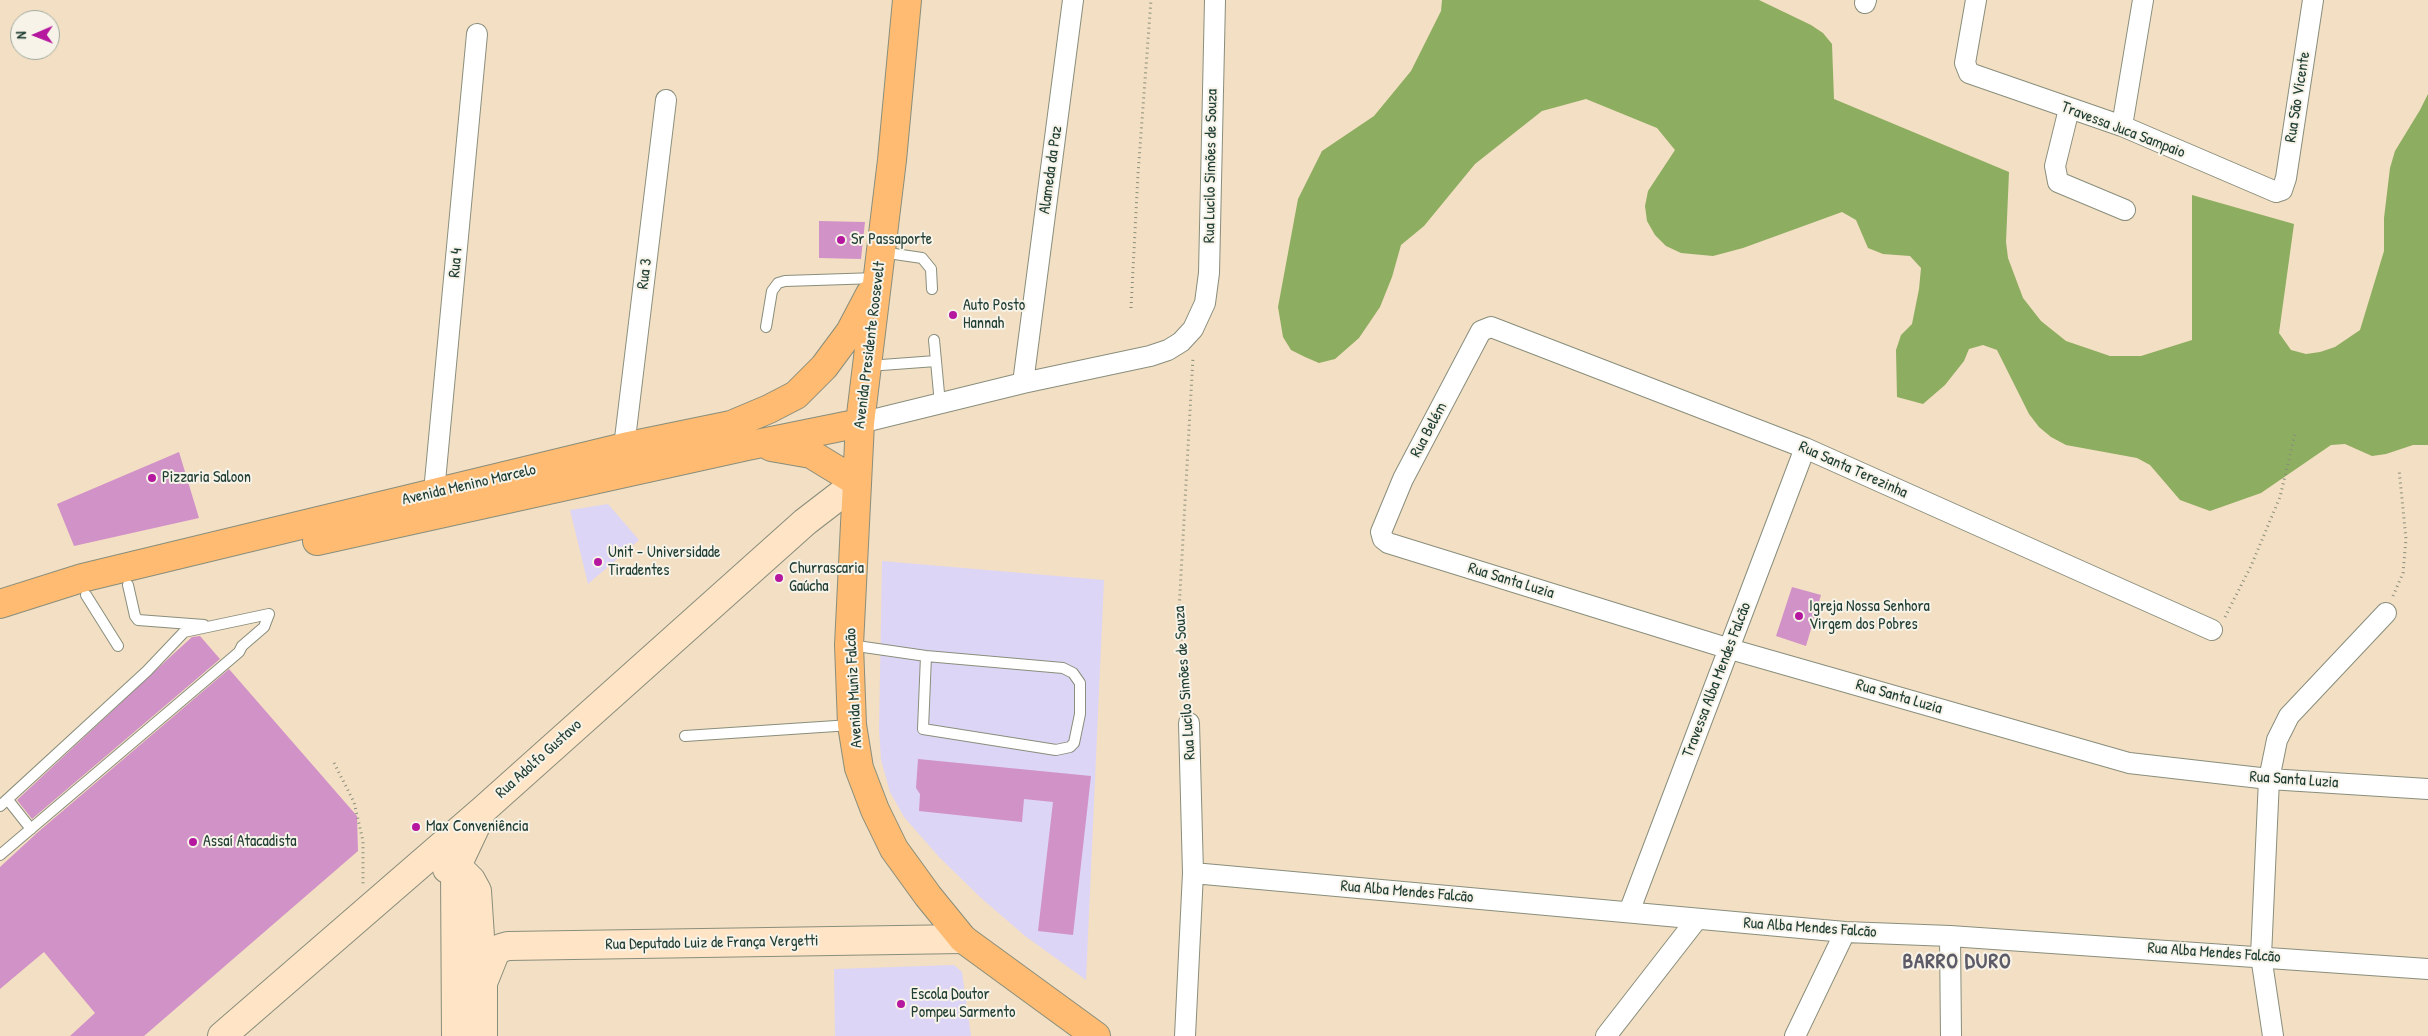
<!DOCTYPE html>
<meta charset="utf-8">
<style>
body{margin:0}
#map{position:relative;width:2428px;height:1036px;overflow:hidden;background:#f3dfc3;font-family:"Patrick Hand",sans-serif}
canvas{display:block}
.north{position:absolute;left:10px;top:10px;width:50px;height:50px;box-sizing:border-box;background:#f7f3e8;border:1px solid #a1aaa0;border-radius:50%;rotate:269deg;font-size:14px;font-weight:700;line-height:20px;text-align:center;color:#1f3d34}
.north::after{content:'';display:block;margin:auto;width:18px;height:22px;background:#b5179e;clip-path:polygon(50% 0,100% 100%,50% 72%,0 100%)}
</style>
<div id="map">
<canvas width="2428" height="1036"></canvas>
<div class="north">N</div>
</div>
<script>
const ctx = document.querySelector('canvas').getContext('2d');
ctx.lineJoin = 'round';
function fillPath(path, color) { ctx.fillStyle = color; ctx.fill(path, 'evenodd'); }
const shape = rows => new Path2D(rows.map(r => 'M' + r).join(''));
function stroke(path, color, width, dash) { ctx.strokeStyle = color; ctx.lineWidth = width; ctx.lineCap = dash ? 'butt' : 'round'; ctx.setLineDash(dash || []); ctx.stroke(path); }
function drawText(font, color, halo, rows, align = 'center') {
  ctx.font = font + ' "Patrick Hand",sans-serif'; ctx.lineWidth = 4; ctx.setLineDash([]); ctx.textBaseline = 'middle'; ctx.strokeStyle = halo; ctx.fillStyle = color; for (const [text, x, y, turn = 0] of rows) {
    ctx.save(); ctx.translate(x, y); ctx.rotate((+turn || 0) * Math.PI / 180); ctx.textAlign = isNaN(turn) ? turn : align; if (halo) ctx.strokeText(text, 0, 0); ctx.fillText(text, 0, 0); ctx.restore();
  }
}
fillPath(shape([
 [608,504,639,540,588,584,570,510],
 [882,561,1104,580,1086,980,1025,936,981,898,939,857,904,817,890,792,881,760,879,729],
 [954,965,962,972,971,1036,835,1036,834,969]
]), '#ddd5f6');
fillPath(shape([
 [1442,0,1759,0,1811,25,1823,33,1832,44,1834,99,2009,172,2006,242,2008,258,2023,298,2041,321,2066,341,2110,356,2141,356,2192,340,2192,195,2294,224,2279,333,2291,350,2306,354,2320,352,2335,347,2360,330,2384,251,2384,218,2390,168,2395,151,2420,110,2428,94,2428,445,2413,445,2386,454,2372,456,2345,444,2331,445,2261,493,2210,511,2180,500,2150,465,2137,458,2066,445,2051,437,2039,427,2029,414,1997,350,1983,345,1969,349,1964,361,1945,385,1923,404,1897,397,1896,350,1901,335,1912,324,1919,289,1921,268,1910,256,1883,254,1868,248,1856,220,1842,212,1743,248,1713,256,1681,253,1666,246,1655,235,1647,221,1645,206,1648,191,1675,150,1657,128,1586,99,1542,111,1475,164,1424,226,1401,245,1392,277,1380,307,1359,338,1335,359,1319,363,1305,357,1291,350,1283,337,1278,307,1298,199,1322,151,1374,116,1411,71,1441,11]
]), '#8dad60');
fillPath(shape([
 [819,221,865,222,861,259,819,258],
 [179,452,199,518,74,546,57,504],
 [1792,587,1821,595,1806,646,1776,636],
 [200,636,220,659,32,819,17,800,170,657,192,637],
 [229,669,357,816,358,851,144,1036,70,1036,95,1013,44,952,0,989,0,867,38,832],
 [918,759,1091,776,1073,935,1038,931,1053,802,1024,799,1022,822,919,811,920,794,916,788]
]), '#d192c7');
const lane = shape([
 [881,252,922,258,931,269,932,289],
 [766,327,772,291,778,283,785,281,877,278],
 [936,361,940,404],
 [868,366,936,361,934,340],
 [128,585,135,616,138,620,204,625],
 [86,595,118,646],
 [850,645,926,656,1063,668,1073,673,1080,683,1080,714,1074,743,1070,747,1056,750,923,729,926,656],
 [685,736,851,725],
 [8,800,31,829],
 [0,806,147,671,184,632,269,614,264,627,242,646,239,652,0,855]
]);
const street = shape([
 [1976,0,1965,63,1969,73,2122,126,2276,192,2282,190,2286,178,2313,0],
 [1865,3,1866,0],
 [2069,109,2055,166,2058,182,2125,210],
 [2122,126,2143,0],
 [1023,383,1073,0],
 [860,423,1023,383,1150,356,1168,350,1181,342,1193,329,1205,303,1209,273,1215,0],
 [624,447,666,100],
 [434,492,477,34],
 [2212,630,1805,448,1491,327,1481,331,1403,479,1381,532,1383,539,1388,543,1730,649,2129,763,2269,779,2428,789],
 [1193,873,1845,932,1950,936,2428,969],
 [1629,912,1805,448],
 [1950,936,1951,1036],
 [1185,1036,1193,873,1189,723],
 [1606,1036,1697,919],
 [1795,1036,1845,932],
 [2273,1036,2261,956,2269,779,2277,740,2289,716,2386,613]
]);
const secondary = shape([
 [447,869,464,873,471,880,477,891,483,983,483,1036],
 [483,983,495,953,501,948,508,946,963,939],
 [222,1036,484,809,805,522,857,482],
 [456,1036,455,870,480,817]
]);
const primary = shape([
 [907,0,892,160,860,423,849,645,852,725,859,768,875,810,894,849,928,896,963,939,1096,1036],
 [771,447,811,454,857,482],
 [317,541,747,446,860,423],
 [0,604,82,578,624,447,731,425,769,409,796,395,824,367,850,332,870,294]
]);
stroke(lane, '#898e7c', 12);
stroke(street, '#898e7c', 22);
stroke(secondary, '#898e7c', 30);
stroke(primary, '#898e7c', 30);
stroke(shape([
 [1131,308,1138,174,1151,0],
 [2393,596,2403,573,2406,539,2399,469],
 [2225,617,2251,566,2280,497,2295,434],
 [1188,705,1179,611,1193,357],
 [334,763,354,802,363,841,363,884]
]), '#898e7c', 3, [1, 4]);
stroke(lane, '#fff', 10);
stroke(street, '#fff', 20);
stroke(secondary, '#ffe4c6', 28);
stroke(primary, '#febb71', 28);
for (const [x, y, r, color] of [
 [841,240,5,"#b5179e"],
 [953,315,5,"#b5179e"],
 [152,478,5,"#b5179e"],
 [598,562,5,"#b5179e"],
 [779,578,5,"#b5179e"],
 [1799,616,5,"#b5179e"],
 [416,827,5,"#b5179e"],
 [193,842,5,"#b5179e"],
 [901,1004,5,"#b5179e"]
]) { const dot = new Path2D(); dot.arc(x, y, r, 0, 2 * Math.PI); ctx.fillStyle = color; ctx.fill(dot); stroke(dot, '#f7f3e8', 2); }
drawText('16px', '#1f3d34', '#f7f3e8', [
 ["Rua São Vicente",2298,97,-81],
 ["Travessa Juca Sampaio",2123,130,21],
 ["Rua Lucilo Simões de Souza",1211,166,-89],
 ["Alameda da Paz",1051,170,-82],
 ["Rua 4",456,263,-85],
 ["Rua 3",645,274,-83],
 ["Avenida Presidente Roosevelt",870,345,-83],
 ["Rua Belém",1429,430,-62],
 ["Rua Santa Terezinha",1853,470,24],
 ["Avenida Menino Marcelo",469,485,-13],
 ["Rua Santa Luzia",1511,581,17],
 ["Travessa Alba Mendes Falcão",1717,680,-69],
 ["Rua Lucilo Simões de Souza",1185,683,-94],
 ["Avenida Muniz Falcão",854,688,-93],
 ["Rua Santa Luzia",1899,697,16],
 ["Rua Adolfo Gustavo",539,759,-42],
 ["Rua Santa Luzia",2294,780,4],
 ["Rua Alba Mendes Falcão",1407,892,5],
 ["Rua Alba Mendes Falcão",1810,928,4],
 ["Rua Deputado Luiz de França Vergetti",712,943,-1],
 ["Rua Alba Mendes Falcão",2214,953,4]
]);
drawText('16px', '#1f3d34', '#f7f3e8', [
 ["Sr Passaporte",851,240],
 ["Auto Posto",963,306],
 ["Hannah",963,324],
 ["Pizzaria Saloon",162,478],
 ["Unit - Universidade",608,553],
 ["Tiradentes",608,571],
 ["Churrascaria",789,569],
 ["Gaúcha",789,587],
 ["Igreja Nossa Senhora",1809,607],
 ["Virgem dos Pobres",1809,625],
 ["Max Conveniência",426,827],
 ["Assaí Atacadista",203,842],
 ["Escola Doutor",911,995],
 ["Pompeu Sarmento",911,1013]
], 'left');
ctx.letterSpacing = '1px';
drawText('bold 21px', '#5d5b67', '#f7f3e8', [
 ["BARRO DURO",1957,962]
]);
ctx.letterSpacing = '0px';
</script>
